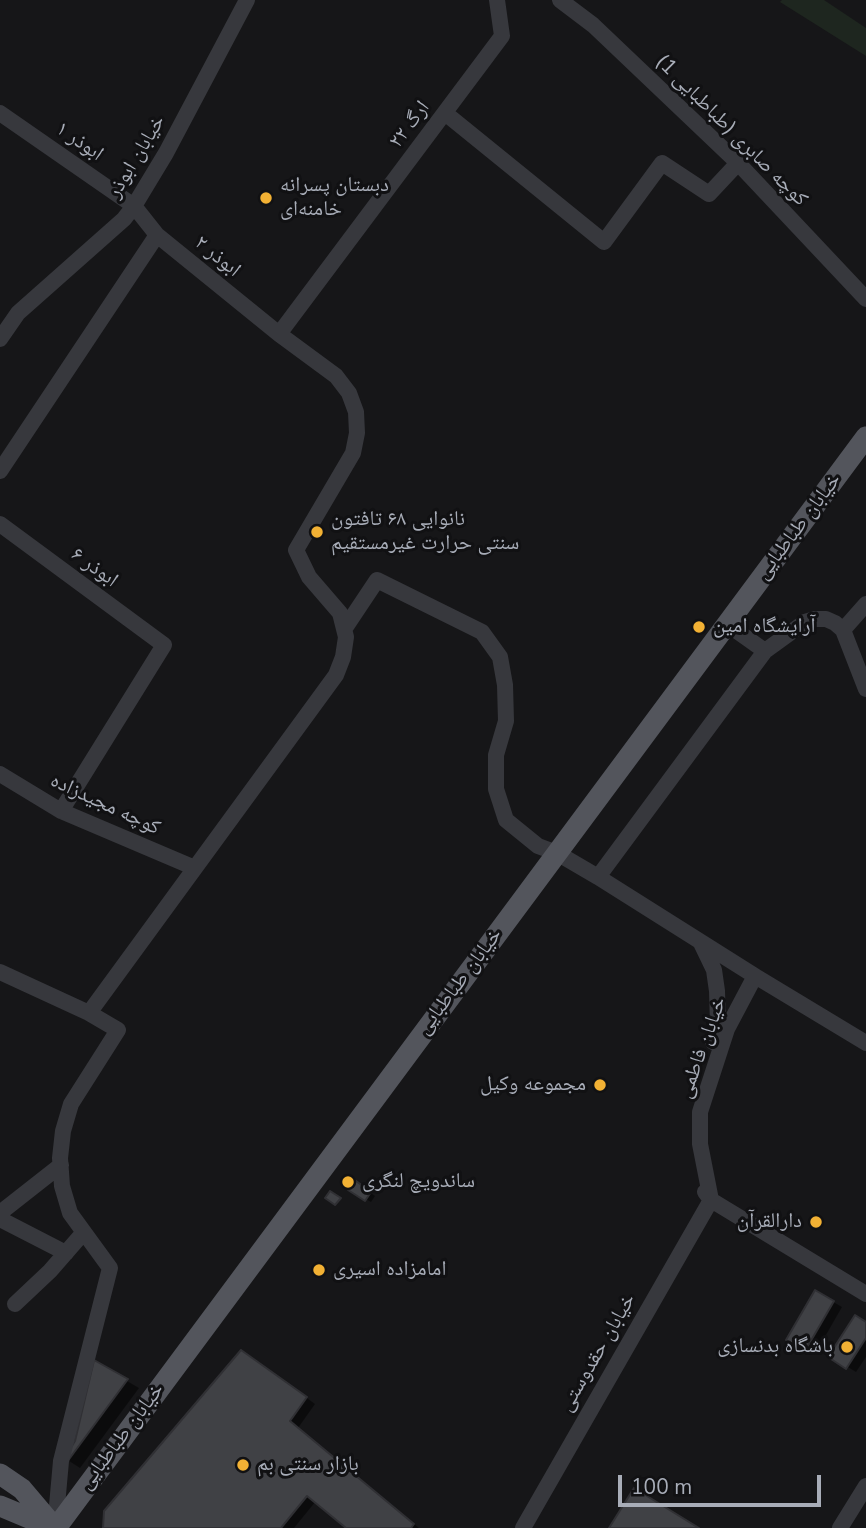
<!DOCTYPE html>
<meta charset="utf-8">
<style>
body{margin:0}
#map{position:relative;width:866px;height:1528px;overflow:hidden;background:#161618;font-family:"Nunito Sans",sans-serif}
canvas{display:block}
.scale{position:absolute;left:618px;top:1475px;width:203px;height:32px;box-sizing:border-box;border:4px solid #a8adb8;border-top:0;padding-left:9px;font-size:21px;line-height:24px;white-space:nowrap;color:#a8adb8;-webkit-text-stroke:5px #111113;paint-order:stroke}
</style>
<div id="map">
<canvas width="866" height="1528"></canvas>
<div class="scale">100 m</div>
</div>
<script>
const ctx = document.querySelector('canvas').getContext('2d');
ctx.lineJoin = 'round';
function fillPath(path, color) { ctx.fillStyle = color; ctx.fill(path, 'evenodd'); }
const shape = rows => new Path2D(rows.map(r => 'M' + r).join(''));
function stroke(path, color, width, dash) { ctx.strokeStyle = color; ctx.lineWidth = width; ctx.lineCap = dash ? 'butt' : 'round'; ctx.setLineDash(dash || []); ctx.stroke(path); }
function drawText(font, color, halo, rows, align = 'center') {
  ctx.font = font + ' "Nunito Sans","Noto Naskh Arabic",sans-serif'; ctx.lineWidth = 6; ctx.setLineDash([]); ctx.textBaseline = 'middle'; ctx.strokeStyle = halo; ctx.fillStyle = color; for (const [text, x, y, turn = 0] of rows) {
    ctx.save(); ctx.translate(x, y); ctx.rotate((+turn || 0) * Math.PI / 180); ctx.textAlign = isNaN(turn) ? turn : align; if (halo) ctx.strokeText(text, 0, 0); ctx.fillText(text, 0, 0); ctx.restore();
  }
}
fillPath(shape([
 [782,0,824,0,866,28,866,56,780,2]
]), '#1e261f');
fillPath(shape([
 [354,1181,375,1196,371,1202,349,1189],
 [816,1292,842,1307,815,1354,789,1339],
 [866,1324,866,1357,856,1372,830,1356],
 [251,1357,315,1404,298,1428,419,1528,348,1528,316,1501,294,1528,104,1528],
 [96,1363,139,1388,80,1468,66,1459,77,1441]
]), '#0007');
const building = shape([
 [348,1175,371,1192,365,1201,348,1190,343,1182,348,1175],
 [330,1191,341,1198,335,1205,325,1198,330,1191],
 [815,1290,834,1301,805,1351,786,1340,815,1290],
 [855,1315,866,1322,866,1338,846,1369,828,1357,855,1315],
 [241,1350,307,1397,290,1421,414,1524,411,1528,346,1528,307,1496,281,1528,103,1528,104,1511,241,1350],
 [94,1360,128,1379,67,1462,63,1460,75,1441,94,1360],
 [634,1488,699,1528,609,1528,634,1488]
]);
fillPath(building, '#404145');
stroke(building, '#303034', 2);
stroke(shape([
 [560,0,593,25,738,163,866,299],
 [0,113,134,206,157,235,279,334,336,376,349,393,356,412,357,433,353,453,296,550,309,577,340,613,346,637,343,657,336,675,89,1013,118,1030,71,1104,63,1131,60,1158,62,1186,70,1213,110,1268,61,1461,55,1528],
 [445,113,604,242,662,163,709,194,738,163],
 [279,334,502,36,497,0],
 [0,339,18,313,124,219,134,206,166,153,247,0],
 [0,471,157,235],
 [0,524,164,645,61,811],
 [727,624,765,651],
 [345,628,377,580,482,632,500,657,505,685,506,721,496,755,496,789,506,820,538,846,557,853,598,877,755,976,727,1029,700,1112,700,1144,711,1200],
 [843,630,866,604],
 [0,774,61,811,195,868],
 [598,877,765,651,805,622,815,619,826,619,835,623,843,630,866,689],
 [701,943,714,970,717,991,718,1024,713,1042],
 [0,972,89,1013],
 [755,976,866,1043],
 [705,1192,711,1200,866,1294],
 [0,1213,61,1165],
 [0,1219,66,1253],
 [15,1304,50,1271,84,1232],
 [523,1528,711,1200],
 [840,1528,866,1486]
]), '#37383d', 16);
stroke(shape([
 [0,1474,22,1489,55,1528],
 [0,1506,53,1528],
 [56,1528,866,437]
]), '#53555c', 21);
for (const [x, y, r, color] of [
 [266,198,7,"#f2b134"],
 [317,532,7,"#f2b134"],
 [699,627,7,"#f2b134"],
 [600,1085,7,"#f2b134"],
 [348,1182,7,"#f2b134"],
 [816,1222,7,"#f2b134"],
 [319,1270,7,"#f2b134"],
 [847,1347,7,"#f2b134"],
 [243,1465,7,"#f2b134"]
]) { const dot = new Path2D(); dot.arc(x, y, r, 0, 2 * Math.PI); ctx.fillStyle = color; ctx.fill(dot); stroke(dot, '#111113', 2.5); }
drawText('21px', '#a8adb8', '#111113', [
 ["ارگ ۲۲",410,125,-53],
 ["کوچه صابری (طباطبایی 1)",731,131,45],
 ["ابوذر ۱",79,142,35],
 ["خیابان ابوذر",137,157,-59],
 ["ابوذر ۲",217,257,39],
 ["خیابان طباطبایی",799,527,-53],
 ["ابوذر ۶",94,568,36],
 ["کوچه مجیدزاده",105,805,25],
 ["خیابان طباطبایی",460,982,-53],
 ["خیابان فاطمی",703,1048,-70],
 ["خیابان حقدوستی",598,1353,-60],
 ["خیابان طباطبایی",122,1437,-53]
]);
drawText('21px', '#a8adb8', '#111113', [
 ["دبستان پسرانه",280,186],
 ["خامنه‌ای",280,210],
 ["نانوایی ۶۸ تافتون",331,520],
 ["سنتی حرارت غیرمستقیم",331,544],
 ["آرایشگاه امین",713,627],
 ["مجموعه وکیل",586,1085,"right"],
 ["ساندویچ لنگری",362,1182],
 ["دارالقرآن",802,1222,"right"],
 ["امامزاده اسیری",333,1270],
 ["باشگاه بدنسازی",833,1347,"right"],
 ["بازار سنتی بم",257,1465]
], 'left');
</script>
